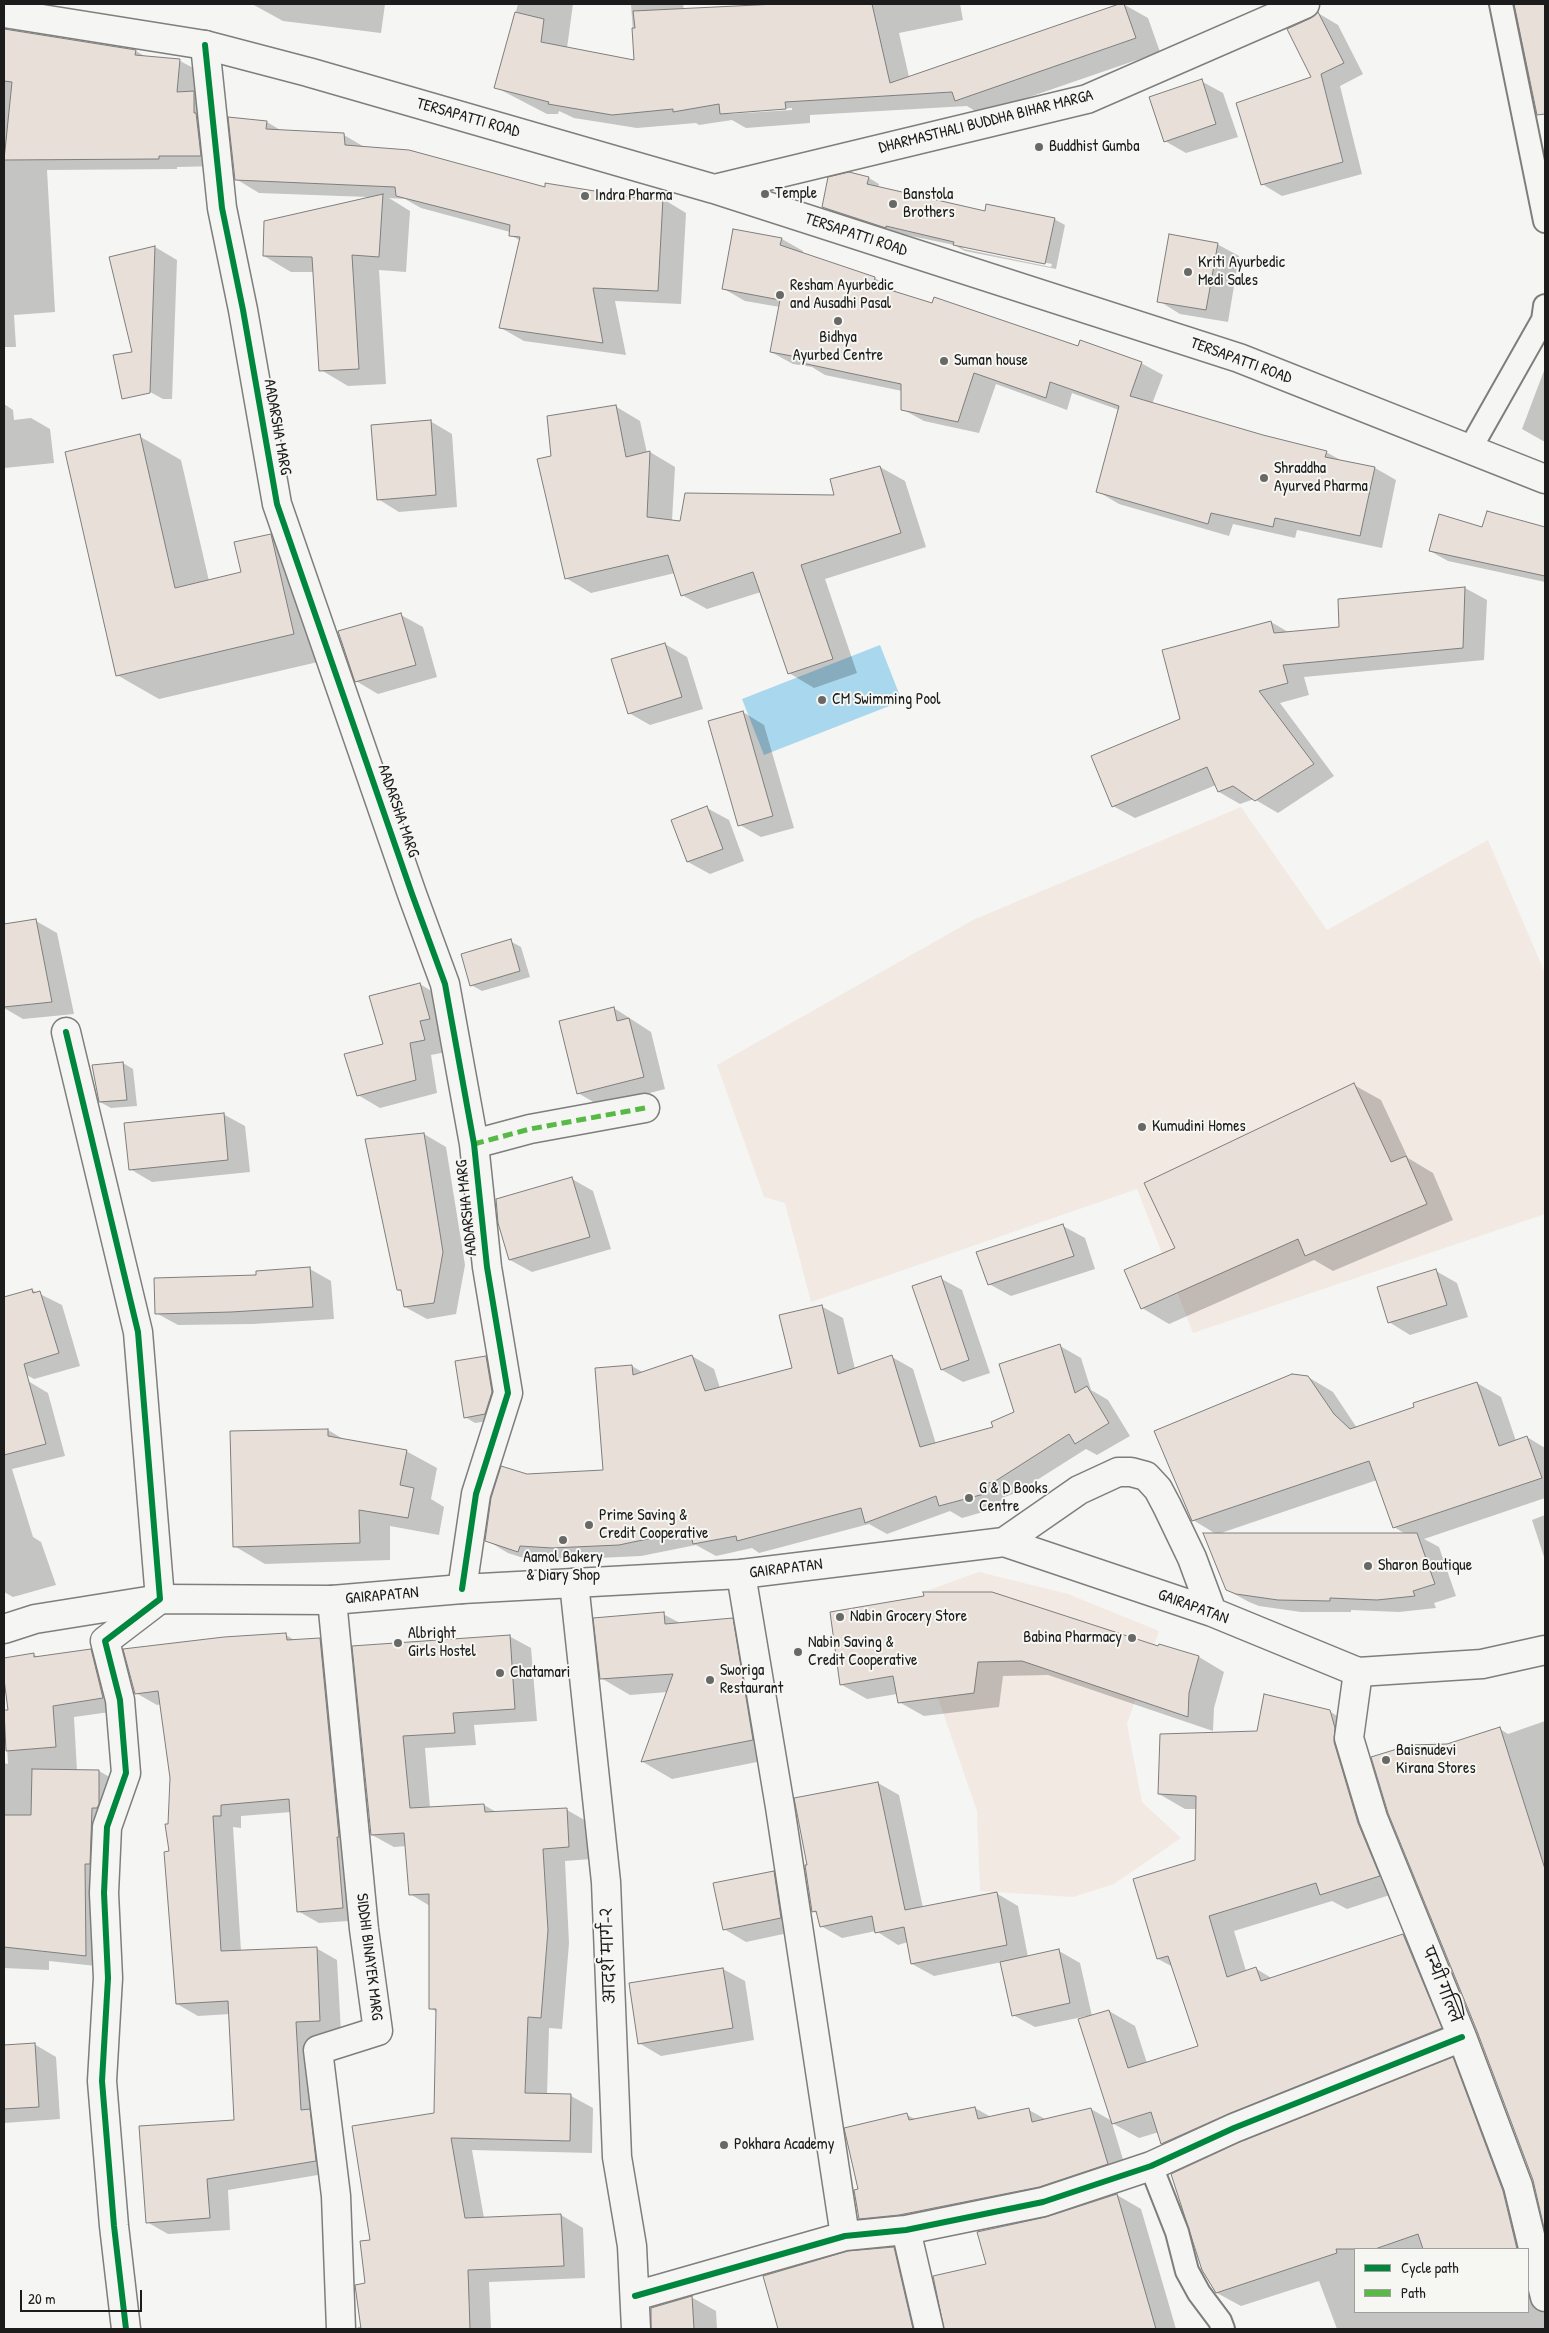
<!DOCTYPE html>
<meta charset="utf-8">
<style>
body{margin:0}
#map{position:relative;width:1549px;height:2333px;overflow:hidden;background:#f5f5f3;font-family:"Patrick Hand",sans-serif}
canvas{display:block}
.frame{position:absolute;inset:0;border:5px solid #1c1c1c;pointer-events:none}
.legend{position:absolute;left:1354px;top:2248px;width:175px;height:65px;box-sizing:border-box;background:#f6f6f2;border:1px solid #9f9f9c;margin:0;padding:6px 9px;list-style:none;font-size:15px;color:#1c1c1c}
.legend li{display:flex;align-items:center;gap:10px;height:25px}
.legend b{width:25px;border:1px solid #9f9f9c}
.scale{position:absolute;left:20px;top:2290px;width:122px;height:22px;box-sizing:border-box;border:2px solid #1c1c1c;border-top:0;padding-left:6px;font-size:15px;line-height:18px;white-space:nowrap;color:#1c1c1c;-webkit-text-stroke:4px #f6f6f2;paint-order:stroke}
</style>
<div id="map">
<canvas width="1549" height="2333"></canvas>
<div class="frame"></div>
<ul class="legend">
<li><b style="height:6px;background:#00873e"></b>Cycle path</li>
<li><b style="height:6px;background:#58b947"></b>Path</li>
</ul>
<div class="scale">20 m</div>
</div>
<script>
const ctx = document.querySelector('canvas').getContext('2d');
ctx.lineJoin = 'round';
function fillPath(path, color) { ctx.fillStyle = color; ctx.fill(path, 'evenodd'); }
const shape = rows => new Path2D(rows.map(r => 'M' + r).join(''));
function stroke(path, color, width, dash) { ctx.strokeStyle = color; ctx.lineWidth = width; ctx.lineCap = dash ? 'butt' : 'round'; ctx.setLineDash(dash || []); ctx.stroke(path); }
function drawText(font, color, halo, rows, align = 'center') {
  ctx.font = font + ' "Patrick Hand","Playpen Sans Deva",sans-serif'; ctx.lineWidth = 4; ctx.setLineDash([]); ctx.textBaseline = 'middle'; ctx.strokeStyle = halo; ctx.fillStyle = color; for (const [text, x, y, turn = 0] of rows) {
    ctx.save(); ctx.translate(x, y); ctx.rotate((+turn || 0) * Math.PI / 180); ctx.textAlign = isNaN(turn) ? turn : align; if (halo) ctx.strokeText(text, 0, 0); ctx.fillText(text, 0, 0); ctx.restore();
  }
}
fillPath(shape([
 [1241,807,1327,930,1488,840,1545,973,1545,1214,1193,1333,1137,1189,811,1302,785,1203,764,1197,717,1065,973,920],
 [979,1572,1068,1594,1159,1631,1127,1724,1142,1802,1181,1838,1114,1884,1073,1897,980,1891,977,1811,938,1698,923,1592]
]), '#f2e9e2');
fillPath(shape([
 [880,645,902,701,764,755,742,699]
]), '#a9d7ed');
fillPath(shape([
 [252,4,385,4,381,33,283,21],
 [518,4,573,4,567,48,635,62,631,4,683,4,684,10,771,5,771,4,960,4,963,20,899,33,909,77,1123,4,1148,18,1160,52,980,114,967,106,810,115,810,123,746,128,732,120,699,125,696,123,637,128,574,118,559,111,558,114,547,114,495,87],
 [792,108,792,110,729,114,729,112],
 [1515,4,1545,4,1545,87,1531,79],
 [1318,13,1338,25,1363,74,1340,86,1362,174,1282,196,1262,184,1313,77],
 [4,30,136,51,146,57,180,61,199,71,219,166,177,167,177,169,47,170,55,312,14,315,16,347,4,347],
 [1201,81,1223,93,1238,137,1186,153,1165,141],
 [267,122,282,131,344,135,366,148,546,188,663,199,686,213,681,304,615,301,626,355,524,341,501,328,521,241,510,235,510,232,421,208,405,199,389,198,410,211,406,272,379,270,386,384,348,386,321,370,315,272,291,272,264,256,368,197,259,193,236,179],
 [849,174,869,178,879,184,878,188,986,213,1054,219,1065,225,1056,269,965,251,954,245,897,233,834,213,823,207],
 [961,246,1052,264,1051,267,964,249],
 [782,239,803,251,802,254,875,278,896,291,896,293,1079,348,1141,363,1163,375,1152,404,1263,437,1326,452,1344,462,1375,468,1396,480,1382,548,1297,530,1295,538,1233,524,1229,536,1119,504,1097,491,1119,410,1072,393,1067,410,996,384,979,433,924,421,902,409,902,391,825,375,812,367,793,364,771,352,780,307,745,301,724,289],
 [1217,244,1239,256,1228,322,1180,314,1159,301],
 [155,247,177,260,172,399,163,399,141,387,110,257],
 [1545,368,1545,442,1522,429],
 [4,404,13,410,14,420,31,418,50,429,54,463,4,468],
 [615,406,640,421,647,453,650,452,675,467,672,521,681,522,836,496,880,467,905,481,926,547,825,579,857,673,814,688,789,673,761,592,707,609,682,595,675,573,591,593,566,578,552,457],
 [430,421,452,434,457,507,399,512,378,499],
 [139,436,181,460,209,581,243,573,271,535,312,559,335,658,159,699,117,675],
 [1488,512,1545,528,1545,582,1448,561,1430,551,1483,528],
 [1465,588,1487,600,1484,660,1304,677,1309,695,1280,703,1334,776,1278,813,1254,799,1240,804,1219,792,1216,785,1135,818,1113,806,1182,719,1271,622,1290,633,1340,629,1339,600],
 [401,615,423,627,437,677,378,694,356,681],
 [665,644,687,657,703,709,650,725,629,713],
 [743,712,764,725,794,828,761,837,740,825],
 [707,808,729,820,744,861,710,874,688,862,673,820],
 [36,921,57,933,74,1014,23,1019,4,1008,4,926],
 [510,941,521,947,530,977,482,991,471,985],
 [420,984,441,997,446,1052,431,1055,437,1093,380,1108,358,1095],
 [614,1008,651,1032,665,1089,600,1106,578,1093],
 [123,1063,133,1069,137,1106,111,1108,100,1102],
 [1354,1085,1381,1100,1408,1158,1433,1173,1453,1220,1333,1271,1314,1260,1169,1324,1142,1308,1177,1249],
 [223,1114,245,1126,250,1172,152,1182,130,1169],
 [424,1134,446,1147,465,1265,456,1314,427,1319,405,1307,403,1292,398,1290],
 [572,1179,593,1191,611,1249,532,1272,510,1260],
 [1063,1226,1085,1238,1095,1269,1011,1296,989,1284],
 [310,1269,331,1281,334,1319,253,1324,178,1325,156,1313],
 [1436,1271,1457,1283,1468,1317,1410,1335,1389,1322],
 [940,1278,962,1290,990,1373,963,1382,942,1370],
 [32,1290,62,1305,80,1366,34,1379,12,1367,4,1337,4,1299],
 [821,1306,843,1318,855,1369,892,1357,913,1369,936,1444,995,1428,1016,1413,1060,1346,1081,1358,1091,1390,1108,1400,1130,1436,1097,1455,1086,1449,1018,1492,1002,1498,1004,1506,962,1518,950,1511,887,1534,869,1524,759,1553,752,1548,716,1556,696,1545,641,1556,575,1559,541,1558,539,1563,508,1553,486,1540,527,1475,604,1471,596,1369,632,1366,644,1373,692,1356,714,1369,720,1388,794,1368],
 [486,1357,496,1363,495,1420,475,1423,465,1417],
 [1308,1377,1333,1392,1357,1428,1416,1408,1477,1383,1501,1397,1516,1441,1527,1437,1545,1448,1545,1498,1424,1539,1439,1547,1456,1596,1434,1603,1436,1608,1399,1612,1351,1610,1351,1612,1301,1612,1259,1606,1249,1602,1227,1590,1216,1534,1193,1520],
 [1377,1480,1394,1527,1407,1535,1221,1533],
 [28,1381,48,1393,65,1456,12,1469,33,1537,41,1542,56,1585,13,1597,4,1592,4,1388],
 [328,1430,345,1440,406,1451,437,1468,431,1499,444,1507,439,1535,390,1526,390,1560,265,1564,234,1546],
 [1545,1515,1545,1560,1532,1520],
 [925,1597,1159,1648,1160,1646,1199,1657,1224,1672,1214,1708,1213,1731,1048,1675,1003,1676,999,1707,924,1716,899,1702,897,1694,867,1699,842,1685],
 [663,1614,682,1624,732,1620,762,1637,782,1757,672,1779,643,1762,668,1692,630,1695,601,1678],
 [286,1635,296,1641,320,1639,341,1651,363,1920,319,1923,298,1911,291,1812,241,1816,241,1828,233,1827,241,1951,316,1948,337,1960,341,2033,317,2034,321,2117,336,2172,228,2190,230,2230,168,2234,147,2222,235,2121,230,2014,198,2016,177,2004,170,1853,171,1778,161,1704,157,1705,136,1693],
 [509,1636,531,1648,537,1721,474,1725,476,1745,425,1748,430,1808,484,1805,498,1813,567,1810,588,1822,591,1859,565,1861,569,1943,562,2029,549,2028,547,2095,571,2096,593,2108,592,2153,472,2150,484,2218,561,2215,583,2228,585,2278,489,2282,491,2329,357,2329,358,2327,362,2326,372,2241,435,2114,437,2012,430,2008,430,1906,410,1894,407,1846,394,1847,372,1835,354,1647],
 [91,1651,112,1663,124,1710,74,1717,77,1771,99,1771,120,1783,106,1967,49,1961,49,1970,4,1968,4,1763,8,1764,5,1711,10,1711,4,1659,33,1654,39,1658],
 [1329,1711,1355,1727,1405,1890,1347,1909,1332,1901,1234,1931,1246,1971,1255,1968,1273,1979,1403,1935,1429,1950,1467,2043,1188,2158,1162,2143,1159,2132,1139,2138,1112,2123,1128,2176,881,2230,860,2218,859,2190,907,2115,917,2120,975,2108,991,2117,1029,2110,1047,2120,1091,2109,1112,2121,1087,2016,1035,2027,1013,2015,1002,1962,934,1976,912,1964,908,1942,898,1945,876,1931,842,1938,821,1926,818,1914,813,1911,878,1783,899,1795,923,1908,996,1893,1018,1906,1028,1957,1059,1951,1080,1963,1092,2016,1109,2011,1135,2026,1147,2063,1200,2047,1173,1967,1158,1959,1196,1861,1197,1809,1185,1809,1159,1794,1258,1733],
 [1545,1721,1545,2227,1534,2180,1447,1745,1500,1729,1508,1734],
 [774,1872,795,1885,802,1930,746,1942,724,1929],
 [723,1969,745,1981,754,2040,661,2056,639,2043],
 [34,2044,56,2057,60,2119,4,2123,4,2046],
 [1453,2059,1477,2073,1545,2281,1545,2329,1337,2329,1319,2281,1241,2306,1217,2293],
 [1355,2249,1528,2249,1528,2312,1355,2312],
 [1117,2195,1141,2209,1176,2329,945,2329,946,2326,987,2265,1047,2218],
 [894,2248,918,2262,934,2329,780,2329,765,2277],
 [691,2297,716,2311,717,2329,653,2329,652,2309]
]), '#0003');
const building = shape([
 [777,4,872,4,890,83,1119,4,1124,4,1136,38,955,101,952,92,785,102,786,109,720,114,719,104,673,112,673,109,612,115,548,104,549,102,494,88,515,12,544,19,541,42,634,60,632,28,635,28,633,11,777,4],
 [1514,4,1545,4,1545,114,1537,115,1514,4],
 [1318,12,1344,63,1321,74,1343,162,1261,185,1236,103,1311,77,1287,29,1311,18,1318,12],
 [4,29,136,50,135,55,180,59,177,92,194,91,194,113,196,113,201,156,159,156,159,159,4,160,12,82,4,81,4,29],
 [1202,79,1216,124,1164,142,1149,97,1202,79],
 [228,117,267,121,266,129,344,133,345,145,409,150,545,187,545,183,632,197,663,198,658,291,593,288,603,343,499,328,520,237,509,236,510,225,396,196,395,187,235,180,228,117],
 [849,172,869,177,867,184,985,211,986,204,1055,218,1045,264,953,245,954,242,886,226,886,228,822,207,828,177,849,172],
 [383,194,379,257,352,255,359,369,319,371,312,257,263,256,264,221,383,194],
 [733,229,782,238,780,245,875,277,874,285,932,303,934,297,1078,346,1080,340,1142,362,1130,396,1263,435,1327,451,1325,457,1375,467,1360,536,1275,518,1273,527,1211,513,1208,524,1096,492,1119,406,1050,382,1046,398,974,373,958,422,901,410,901,384,802,363,803,358,770,352,780,300,722,289,733,229],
 [1169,234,1218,243,1206,310,1157,302,1169,234],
 [155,246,150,393,122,399,113,355,132,352,109,257,155,246],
 [616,405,626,457,650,451,647,517,680,521,685,493,834,495,830,479,880,466,901,533,801,565,833,659,788,674,753,572,681,596,668,555,565,579,537,459,551,456,547,416,616,405],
 [431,420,436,495,377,500,371,425,431,420],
 [140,434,175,588,241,572,234,542,271,534,294,634,116,676,65,452,140,434],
 [1487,511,1545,527,1545,576,1429,551,1439,514,1482,527,1487,511],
 [1465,587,1463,648,1283,665,1288,683,1259,691,1314,764,1255,801,1233,786,1218,792,1207,767,1112,807,1091,756,1180,719,1162,650,1271,621,1274,633,1339,627,1338,599,1465,587],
 [401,613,416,665,355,682,338,631,401,613],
 [665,643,682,697,628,714,611,659,665,643],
 [743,711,773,816,738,826,708,721,743,711],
 [707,806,723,849,687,862,671,820,707,806],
 [36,919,52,1002,4,1007,4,924,36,919],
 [511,939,520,971,470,986,461,954,511,939],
 [420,983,430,1019,420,1021,425,1040,410,1043,416,1080,357,1096,344,1054,383,1044,369,996,420,983],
 [614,1007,617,1021,629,1018,644,1077,577,1094,559,1021,614,1007],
 [123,1062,127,1100,99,1102,92,1065,123,1062],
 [1354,1083,1391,1162,1406,1156,1427,1204,1305,1256,1298,1239,1141,1309,1124,1270,1175,1248,1144,1183,1354,1083],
 [224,1113,228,1160,129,1170,124,1123,224,1113],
 [424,1133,443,1252,434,1303,404,1307,401,1290,397,1290,365,1139,424,1133],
 [572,1177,590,1237,509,1260,498,1223,496,1199,572,1177],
 [1063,1224,1074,1256,988,1285,976,1252,1063,1224],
 [310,1267,313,1307,231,1312,155,1314,154,1278,256,1275,256,1271,310,1267],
 [1436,1269,1447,1305,1388,1323,1377,1287,1436,1269],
 [941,1276,969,1360,941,1370,912,1286,941,1276],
 [32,1289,33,1293,40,1291,59,1353,24,1364,46,1444,4,1455,4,1297,32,1289],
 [822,1305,838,1374,892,1355,920,1447,993,1427,991,1422,1014,1412,999,1364,1060,1344,1075,1393,1087,1386,1109,1423,1075,1444,1069,1434,997,1480,981,1486,984,1494,939,1506,936,1496,865,1523,861,1508,737,1541,736,1536,693,1544,690,1530,619,1545,552,1548,520,1546,518,1552,485,1541,491,1498,501,1466,527,1474,603,1470,595,1368,632,1365,633,1375,692,1355,705,1391,792,1368,779,1315,822,1305],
 [486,1356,492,1392,485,1414,464,1418,455,1361,486,1356],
 [1292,1374,1308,1376,1334,1414,1350,1429,1414,1407,1413,1403,1477,1382,1499,1446,1527,1436,1542,1478,1393,1528,1369,1461,1192,1521,1154,1431,1292,1374],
 [328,1429,328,1436,407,1450,400,1485,414,1488,408,1518,359,1510,360,1543,233,1547,230,1431,328,1429],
 [1203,1533,1417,1533,1435,1584,1413,1591,1415,1596,1377,1600,1330,1598,1330,1601,1278,1600,1236,1594,1226,1590,1203,1533],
 [923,1592,992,1592,1158,1646,1159,1644,1199,1656,1189,1693,1188,1717,1022,1661,978,1662,974,1693,898,1703,893,1676,840,1685,830,1612,924,1596,923,1592],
 [664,1612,665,1624,733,1618,753,1740,641,1762,673,1674,600,1679,593,1618,664,1612],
 [286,1633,287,1640,320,1638,339,1837,337,1837,343,1908,297,1912,289,1799,221,1805,221,1816,213,1816,221,1951,317,1947,320,2021,296,2022,301,2110,310,2109,316,2161,207,2179,210,2218,146,2223,139,2126,234,2120,228,2001,176,2004,164,1852,169,1851,165,1824,168,1824,170,1778,158,1691,135,1694,123,1649,224,1637,286,1633],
 [510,1635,515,1709,453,1713,455,1733,403,1736,410,1808,484,1804,485,1812,567,1808,569,1847,543,1849,548,1930,541,2018,528,2017,525,2093,571,2094,570,2141,451,2138,465,2218,561,2214,564,2266,468,2270,470,2329,361,2329,355,2285,365,2283,360,2241,370,2240,352,2126,434,2113,436,2009,429,2009,429,1894,409,1895,404,1833,371,1835,352,1646,510,1635],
 [91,1649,103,1698,53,1706,56,1747,6,1751,4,1710,8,1710,4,1679,4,1658,34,1653,34,1657,91,1649],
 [1264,1694,1330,1710,1335,1728,1334,1742,1358,1823,1380,1876,1320,1895,1316,1883,1209,1916,1227,1977,1256,1967,1261,1981,1403,1934,1442,2028,1228,2114,1161,2144,1151,2112,1112,2124,1078,2019,1109,2010,1128,2068,1198,2046,1168,1956,1157,1959,1133,1879,1195,1860,1196,1796,1158,1794,1160,1734,1257,1731,1264,1694],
 [1500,1727,1545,1869,1545,2232,1533,2180,1477,2031,1388,1813,1371,1757,1410,1745,1447,1744,1500,1727],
 [32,1769,99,1770,99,1804,97,1808,92,1808,90,1864,85,1864,86,1956,4,1947,4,1815,31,1815,32,1769],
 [878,1782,905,1910,997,1892,1007,1945,911,1964,904,1927,875,1933,872,1916,820,1927,816,1911,812,1912,805,1865,807,1865,794,1798,878,1782],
 [774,1871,781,1918,723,1930,713,1883,774,1871],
 [1059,1949,1070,2003,1012,2016,1000,1962,1059,1949],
 [723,1968,733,2028,638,2044,629,1983,723,1968],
 [35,2043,39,2107,4,2109,4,2045,35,2043],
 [1453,2057,1503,2191,1517,2249,1423,2249,1418,2234,1375,2249,1336,2249,1337,2253,1216,2293,1202,2270,1171,2174,1240,2142,1453,2057],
 [975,2107,978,2119,1029,2108,1032,2122,1091,2108,1108,2164,1039,2187,899,2215,859,2219,854,2190,858,2189,844,2128,907,2113,909,2120,975,2107],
 [1117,2194,1156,2329,944,2329,933,2276,986,2264,977,2232,1046,2217,1117,2194],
 [894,2247,913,2329,778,2329,763,2276,848,2251,894,2247],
 [692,2296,694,2329,651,2329,651,2308,692,2296]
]);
fillPath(building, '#e9dfd9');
stroke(building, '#7e7e7d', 1);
const lane = shape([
 [1501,4,1545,221],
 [1470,449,1543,320,1545,306],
 [1151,2166,1177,2232,1187,2271,1199,2293,1220,2321,1223,2329]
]);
const street = shape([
 [205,45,222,208,243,310,277,504,412,894,445,984,474,1144,487,1267,508,1393,476,1494,462,1589],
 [66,1032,138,1332,160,1599,105,1641,120,1700,126,1773,107,1827,104,1893,108,1978,102,2081,114,2226,126,2329],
 [474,1144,530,1129,645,1108],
 [741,1574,780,1807,845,2236],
 [574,1583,606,1882,617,2157,632,2246,636,2329],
 [332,1600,364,1929,378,2031,318,2050,336,2196,341,2329],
 [1358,1672,1349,1738,1373,1818,1462,2037,1518,2186,1545,2297],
 [906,2230,929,2329],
 [635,2296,845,2236,906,2230,1043,2202,1151,2166,1234,2128,1462,2037]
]);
const secondary = shape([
 [4,13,205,45,308,72,714,189,1239,358,1545,479],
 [714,189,1087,99,1305,4],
 [1004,1542,1079,1490,1118,1472,1131,1472,1146,1476,1158,1489,1167,1506,1192,1558,1212,1612],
 [4,1629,35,1619,160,1599,332,1600,462,1589,741,1574,1004,1542,1212,1612,1358,1672,1482,1664,1545,1650]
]);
stroke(lane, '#7e7e7d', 26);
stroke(street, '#7e7e7d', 31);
stroke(secondary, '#7e7e7d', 31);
stroke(lane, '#f5f5f3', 22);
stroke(street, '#f5f5f3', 28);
stroke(secondary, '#f5f5f3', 28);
stroke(shape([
 [474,1144,530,1129,645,1108]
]), '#58b947', 5, [10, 5]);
stroke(shape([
 [205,45,222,208,243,310,277,504,412,894,445,984,474,1144,487,1267,508,1393,476,1494,462,1589],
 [66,1032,138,1332,160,1599,105,1641,120,1700,126,1773,107,1827,104,1893,108,1978,102,2081,114,2226,126,2329],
 [635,2296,845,2236,906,2230,1043,2202,1151,2166,1234,2128,1462,2037]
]), '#00873e', 6);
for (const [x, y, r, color] of [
 [1039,147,5,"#686867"],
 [765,194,5,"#686867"],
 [585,196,5,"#686867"],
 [893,204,5,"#686867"],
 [1188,272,5,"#686867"],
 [780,295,5,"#686867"],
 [838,321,5,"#686867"],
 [944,361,5,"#686867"],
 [1264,478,5,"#686867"],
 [822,700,5,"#686867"],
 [1142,1127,5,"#686867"],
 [969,1498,5,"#686867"],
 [589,1525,5,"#686867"],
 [563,1540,5,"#686867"],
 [1368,1566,5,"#686867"],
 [840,1617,5,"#686867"],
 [1132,1638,5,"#686867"],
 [398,1643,5,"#686867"],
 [798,1652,5,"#686867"],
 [500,1673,5,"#686867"],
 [710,1680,5,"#686867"],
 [1386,1760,5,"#686867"],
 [724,2145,5,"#686867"]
]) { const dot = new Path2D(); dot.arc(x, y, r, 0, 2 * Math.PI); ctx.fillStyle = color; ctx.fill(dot); stroke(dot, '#f6f6f2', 2); }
drawText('16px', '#1c1c1c', '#f6f6f2', [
 ["TERSAPATTI ROAD",468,118,16],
 ["DHARMASTHALI BUDDHA BIHAR MARGA",986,122,-14],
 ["TERSAPATTI ROAD",856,235,18],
 ["TERSAPATTI ROAD",1241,361,20],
 ["AADARSHA MARG",277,427,80],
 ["AADARSHA MARG",398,811,71],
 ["AADARSHA MARG",467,1208,-96],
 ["GAIRAPATAN",786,1569,-7],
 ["GAIRAPATAN",382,1596,-5],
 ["GAIRAPATAN",1193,1607,20],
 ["आदर्श मार्ग-२",609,1956,-92],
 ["SIDDHI BINAYEK MARG",369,1957,83],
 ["पन्थी गल्लि",1441,1985,68]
]);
drawText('16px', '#1c1c1c', '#f6f6f2', [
 ["Buddhist Gumba",1049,147],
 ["Temple",775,194],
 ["Banstola",903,195],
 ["Brothers",903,213],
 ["Indra Pharma",595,196],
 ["Kriti Ayurbedic",1198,263],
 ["Medi Sales",1198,281],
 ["Resham Ayurbedic",790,286],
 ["and Ausadhi Pasal",790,304],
 ["Bidhya",838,338,"center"],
 ["Ayurbed Centre",838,356,"center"],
 ["Suman house",954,361],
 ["Shraddha",1274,469],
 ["Ayurved Pharma",1274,487],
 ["CM Swimming Pool",832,700],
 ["Kumudini Homes",1152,1127],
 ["G & D Books",979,1489],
 ["Centre",979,1507],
 ["Prime Saving &",599,1516],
 ["Credit Cooperative",599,1534],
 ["Aamol Bakery",563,1558,"center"],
 ["& Diary Shop",563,1576,"center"],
 ["Sharon Boutique",1378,1566],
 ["Nabin Grocery Store",850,1617],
 ["Albright",408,1634],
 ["Girls Hostel",408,1652],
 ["Babina Pharmacy",1122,1638,"right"],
 ["Nabin Saving &",808,1643],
 ["Credit Cooperative",808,1661],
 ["Sworiga",720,1671],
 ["Restaurant",720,1689],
 ["Chatamari",510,1673],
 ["Baisnudevi",1396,1751],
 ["Kirana Stores",1396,1769],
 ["Pokhara Academy",734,2145]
], 'left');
</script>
